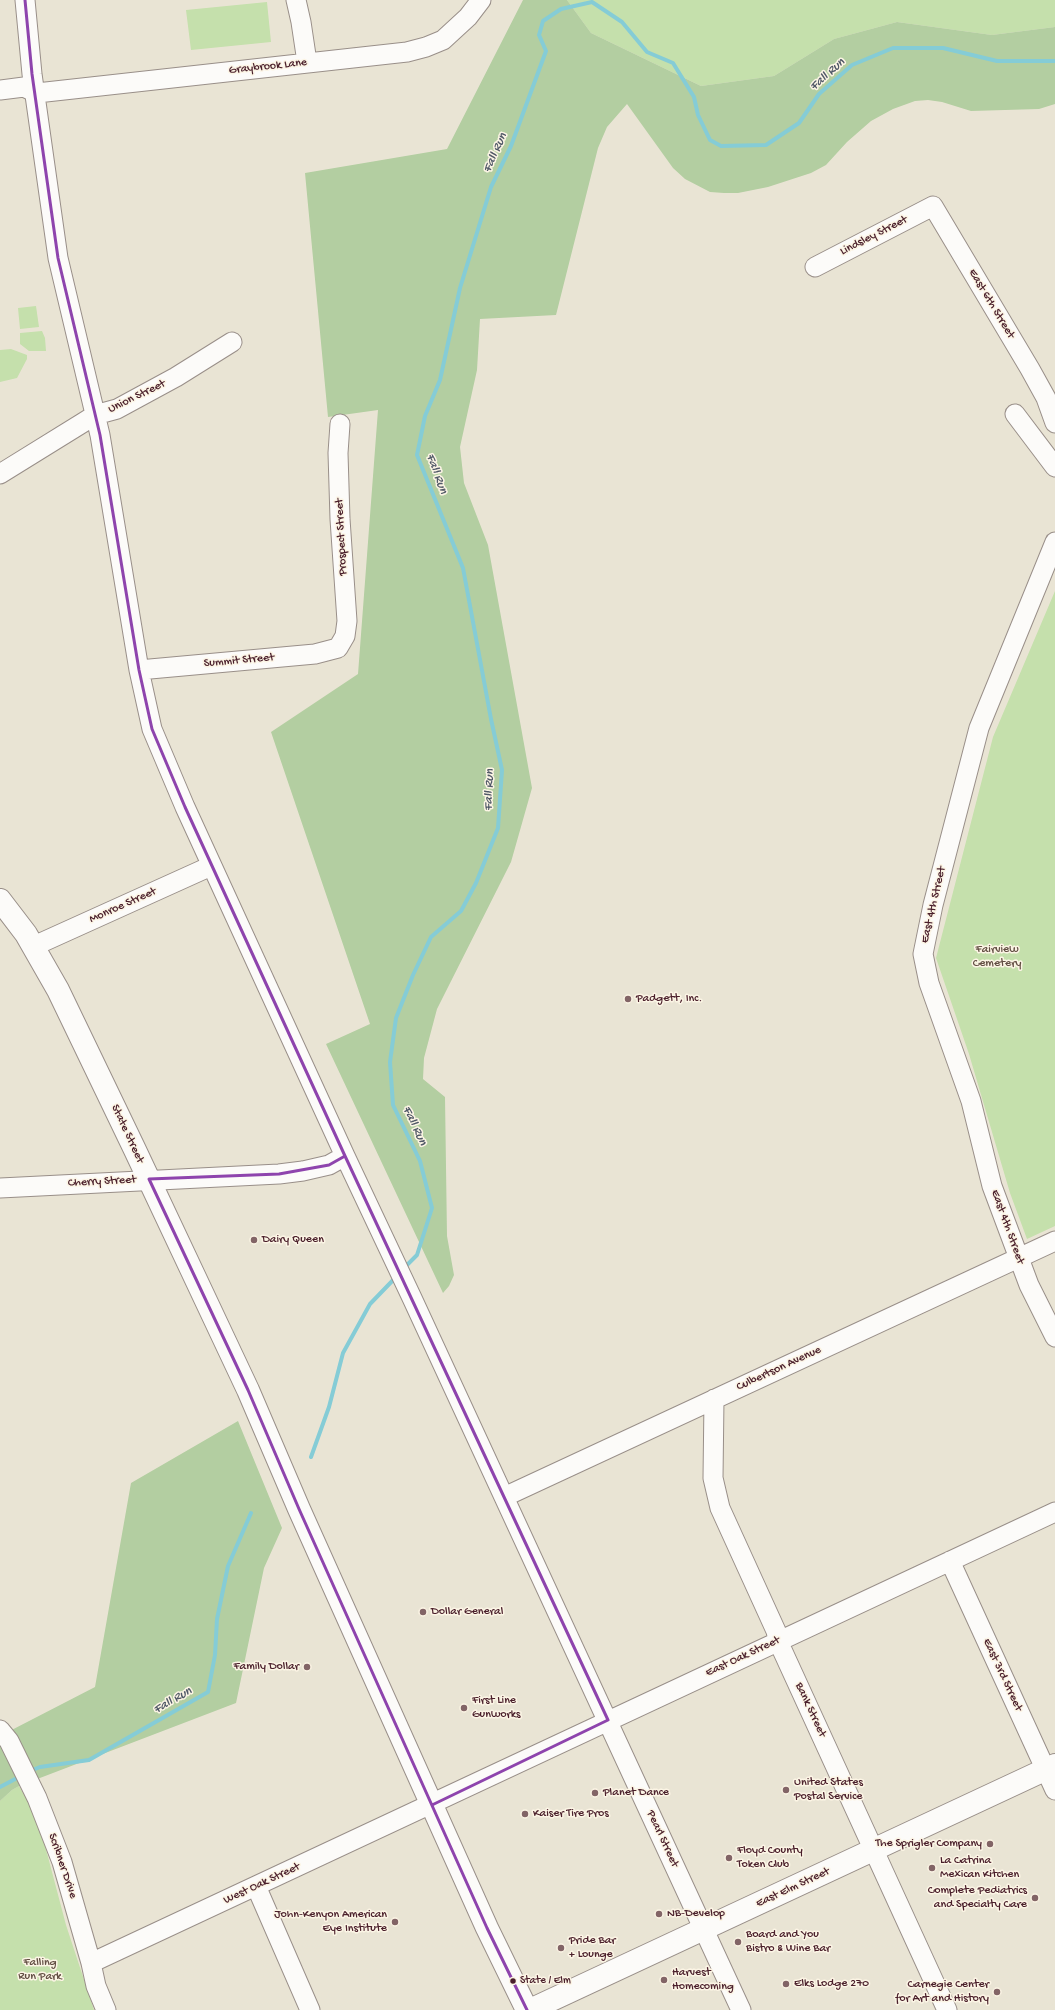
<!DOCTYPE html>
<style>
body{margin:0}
canvas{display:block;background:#e9e4d4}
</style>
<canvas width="1055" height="2010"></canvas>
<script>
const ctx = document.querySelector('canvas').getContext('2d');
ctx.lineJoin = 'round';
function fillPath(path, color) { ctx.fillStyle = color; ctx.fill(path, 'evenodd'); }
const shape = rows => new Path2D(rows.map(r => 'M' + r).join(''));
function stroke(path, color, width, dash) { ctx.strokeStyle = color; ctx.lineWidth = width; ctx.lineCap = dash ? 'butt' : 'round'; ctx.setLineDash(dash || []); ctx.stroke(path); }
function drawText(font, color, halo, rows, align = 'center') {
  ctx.font = font + ' "Gochi Hand",sans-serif'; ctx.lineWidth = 3; ctx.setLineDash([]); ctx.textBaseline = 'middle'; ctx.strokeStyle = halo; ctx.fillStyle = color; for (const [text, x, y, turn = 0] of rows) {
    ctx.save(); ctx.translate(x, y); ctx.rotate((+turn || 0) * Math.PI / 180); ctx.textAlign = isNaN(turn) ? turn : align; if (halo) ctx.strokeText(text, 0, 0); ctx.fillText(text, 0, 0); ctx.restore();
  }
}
fillPath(shape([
 [567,0,1055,0,1055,27,992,35,897,22,834,39,774,76,701,86,591,33],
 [267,2,271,42,191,50,186,10],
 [36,306,39,327,20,329,18,308],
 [42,331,45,338,46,351,29,351,20,344,20,333],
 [11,349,27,355,27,359,17,378,0,382,0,350],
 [1055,591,1055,1226,1027,1239,1010,1193,969,1054,936,958,993,737],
 [19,1786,38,1819,66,1925,94,2010,0,2010,0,1801,12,1790]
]), '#c5e0ac');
fillPath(shape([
 [523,0,567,0,591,33,701,86,774,76,834,39,897,22,992,35,1055,27,1055,104,1039,109,971,111,942,102,928,100,915,101,893,109,871,121,847,142,826,165,811,173,768,187,738,193,724,193,710,192,685,179,673,168,627,104,607,127,598,148,556,315,480,319,477,370,460,447,464,483,488,545,532,788,511,862,437,1009,424,1058,423,1079,445,1097,447,1236,454,1275,449,1286,443,1293,326,1044,370,1024,271,732,358,674,378,410,328,417,305,173,447,149],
 [238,1421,282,1528,264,1568,236,1703,19,1786,12,1790,0,1801,0,1736,95,1687,131,1483]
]), '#b3cea1');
stroke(shape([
 [404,1268,417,1255,432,1208,420,1161,393,1105,390,1062,396,1018,413,975,431,937,461,911,476,883,498,828,502,770,491,719,463,568,417,455,425,416,440,380,460,288,491,187,511,146,546,51,539,35,543,21,561,9,592,2,622,22,647,52,673,63,694,97,698,115,710,140,721,146,766,145,799,123,819,94,852,65,893,48,943,48,997,61,1055,61],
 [311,1457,329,1407,343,1353,370,1304,397,1276],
 [30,1771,40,1767,89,1760,208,1692,215,1655,217,1619,228,1566,251,1513],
 [0,1787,21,1776]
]), '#85ccd6', 4);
const minor = shape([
 [25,0,32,74,58,258,100,435,139,670,152,729,185,807,345,1156,412,1298,741,2010],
 [296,0,301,22,307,62],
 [0,90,24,87,36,93,46,92,407,52,426,47,443,40,468,17,481,0],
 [815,267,933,206,1030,369,1046,398,1055,423],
 [1015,414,1055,467],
 [0,474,84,422,95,415,117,409,176,377,232,342],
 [1055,542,979,728,933,905,923,954,929,983,971,1101,992,1186,1029,1285,1055,1337],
 [139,670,315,654,338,648,345,636,347,621,340,519,338,453,340,424],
 [34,946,211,866],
 [0,1188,279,1174,303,1171,329,1165,345,1156],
 [714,1399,713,1478,720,1508,776,1631,778,1641,947,2010],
 [504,1497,1055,1241],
 [950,1561,1055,1790],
 [0,1730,9,1741,37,1798,62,1862,91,1963,96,1986,106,2010],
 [256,1886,310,2010],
 [91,1963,1055,1512]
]);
const major = shape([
 [0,900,26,934,58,990,135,1150,248,1390,299,1509,487,1928,527,2010],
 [530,2010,1055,1765]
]);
stroke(minor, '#998f89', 21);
stroke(major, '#998f89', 24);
stroke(minor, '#fcfbf9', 19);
stroke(major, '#fcfbf9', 22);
stroke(shape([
 [25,0,32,74,58,258,100,435,139,670,152,729,185,807,345,1156,608,1720,432,1805],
 [345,1156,329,1165,279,1174,149,1179,248,1390,299,1509,487,1928,527,2010]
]), '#8e44ad', 3);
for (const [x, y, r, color] of [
 [628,999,4,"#826466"],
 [254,1240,4,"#826466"],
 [423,1612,4,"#826466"],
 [307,1667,4,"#826466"],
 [464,1708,4,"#826466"],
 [786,1790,4,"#826466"],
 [595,1793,4,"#826466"],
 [525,1814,4,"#826466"],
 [990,1844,4,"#826466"],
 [729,1858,4,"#826466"],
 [932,1868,4,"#826466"],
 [1035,1898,4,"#826466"],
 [659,1914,4,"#826466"],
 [395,1922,4,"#826466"],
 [738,1942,4,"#826466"],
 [561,1948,4,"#826466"],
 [664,1980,4,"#826466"],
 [513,1981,3.5,"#4a1f2b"],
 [786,1984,4,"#826466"],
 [997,1992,4,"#826466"]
]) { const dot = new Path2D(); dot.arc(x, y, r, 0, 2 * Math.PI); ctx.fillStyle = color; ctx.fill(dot); stroke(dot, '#fcf5e5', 1.5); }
drawText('11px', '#4a1f2b', '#fcf5e5', [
 ["State / Elm",520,1981]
], 'left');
drawText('12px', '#4a1f2b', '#fcf5e5', [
 ["Graybrook Lane",268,67,-6],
 ["Lindsley Street",874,236,-27],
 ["East 6th Street",991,304,59],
 ["Union Street",137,397,-26],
 ["Prospect Street",342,537,-93],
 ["Summit Street",239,661,-5],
 ["East 4th Street",934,905,-77],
 ["Monroe Street",123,906,-24],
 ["State Street",127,1134,65],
 ["Cherry Street",102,1182,-3],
 ["East 4th Street",1007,1227,70],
 ["Culbertson Avenue",779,1369,-25],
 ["East Oak Street",743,1657,-25],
 ["East 3rd Street",1002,1675,65],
 ["Bank Street",810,1710,65],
 ["Pearl Street",662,1839,65],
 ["Scribner Drive",62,1866,71],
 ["West Oak Street",262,1884,-25],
 ["East Elm Street",793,1888,-25]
]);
drawText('12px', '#624e43', '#fcf5e5', [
 ["Fairview",997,950],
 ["Cemetery",997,964],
 ["Falling",40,1963],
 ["Run Park",40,1977]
]);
drawText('12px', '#4a1f2b', '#fcf5e5', [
 ["Padgett, Inc.",636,999],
 ["Dairy Queen",262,1240],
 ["Dollar General",431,1612],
 ["Family Dollar",299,1667,"right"],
 ["First Line",472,1701],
 ["Gunworks",472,1715],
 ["United States",794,1783],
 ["Postal Service",794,1797],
 ["Planet Dance",603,1793],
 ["Kaiser Tire Pros",533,1814],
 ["The Sprigler Company",982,1844,"right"],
 ["Floyd County",737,1851],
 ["Token Club",737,1865],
 ["La Catrina",940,1861],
 ["Mexican Kitchen",940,1875],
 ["Complete Pediatrics",1027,1891,"right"],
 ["and Specialty Care",1027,1905,"right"],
 ["NB-Develop",667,1914],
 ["John-Kenyon American",387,1915,"right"],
 ["Eye Institute",387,1929,"right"],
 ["Board and You",746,1935],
 ["Bistro & Wine Bar",746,1949],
 ["Pride Bar",569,1941],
 ["+ Lounge",569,1955],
 ["Harvest",672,1973],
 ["Homecoming",672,1987],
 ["Elks Lodge 270",794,1984],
 ["Carnegie Center",989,1985,"right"],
 ["for Art and History",989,1999,"right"]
], 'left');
drawText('italic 13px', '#505867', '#fcf5e5', [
 ["Fall Run",828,75,-42],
 ["Fall Run",496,153,-66],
 ["Fall Run",436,474,70],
 ["Fall Run",490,790,-88],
 ["Fall Run",414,1126,65],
 ["Fall Run",173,1701,-30]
]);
</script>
